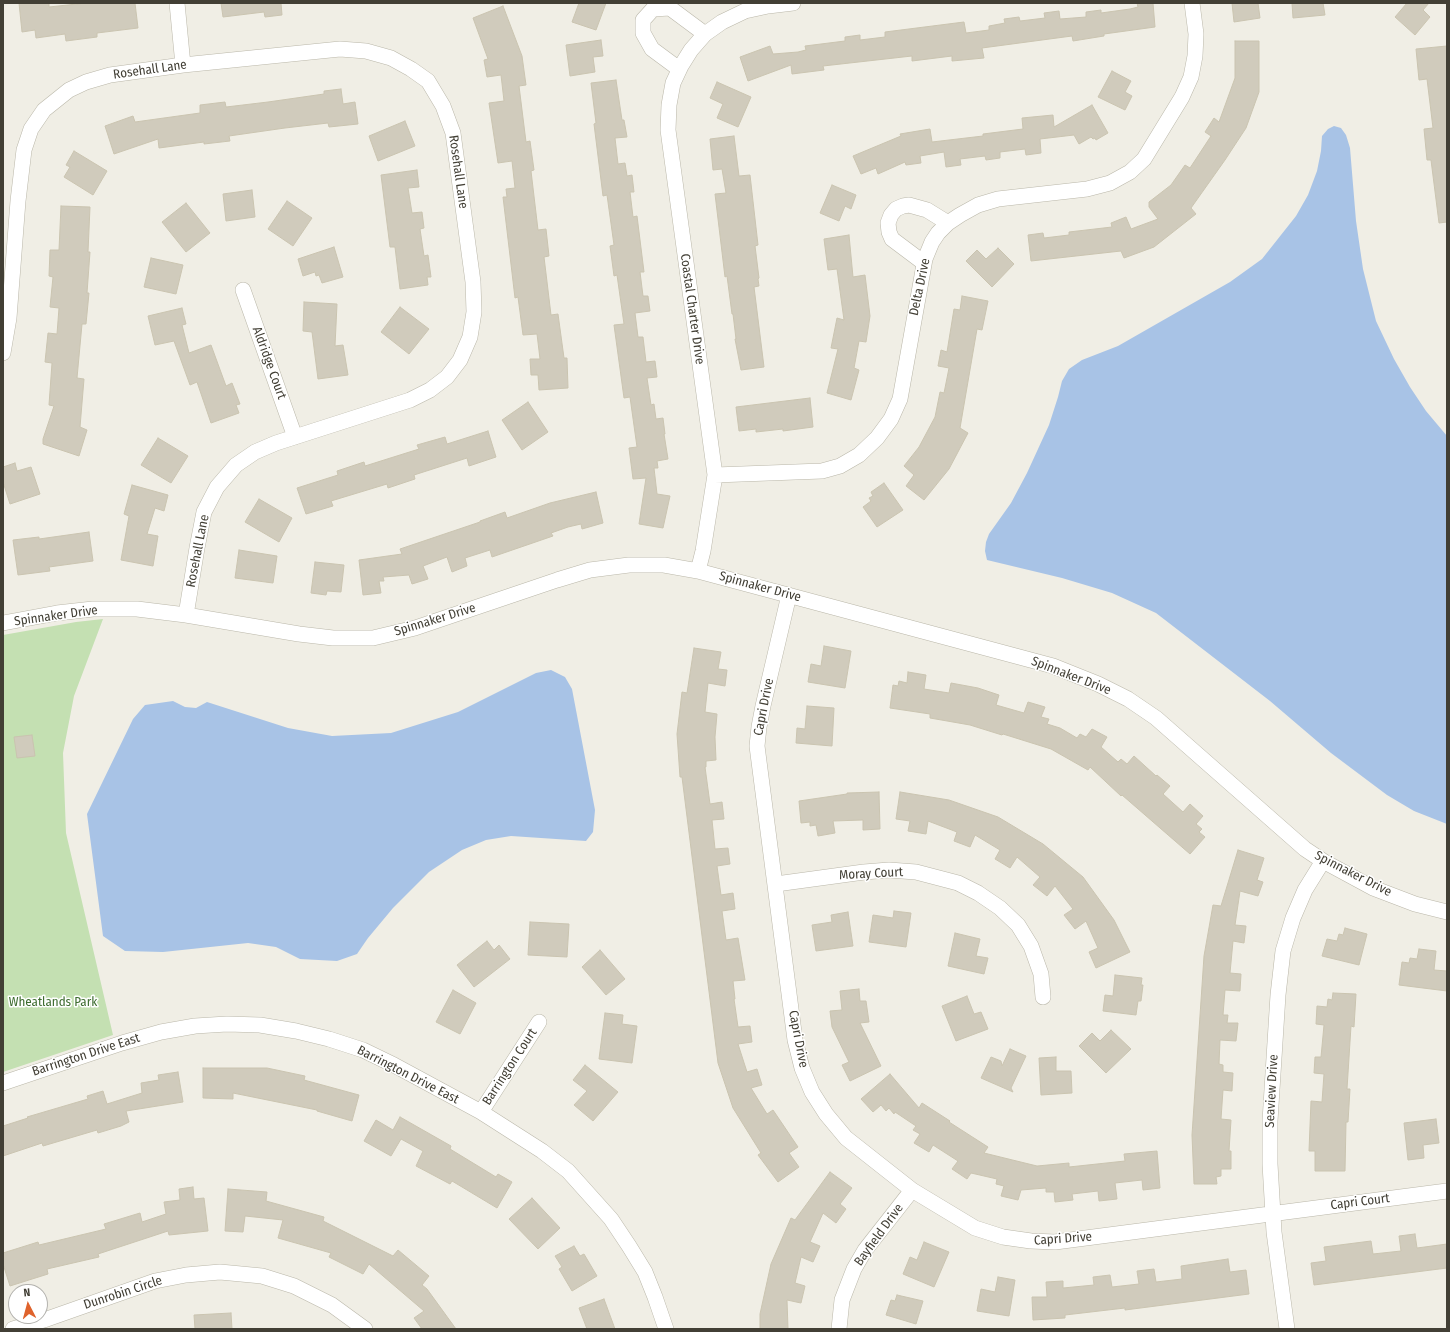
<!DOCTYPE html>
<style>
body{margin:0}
#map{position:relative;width:1450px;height:1332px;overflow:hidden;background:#f0eee5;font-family:"Fira Sans Condensed",sans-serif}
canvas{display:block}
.frame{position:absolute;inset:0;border:4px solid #423f35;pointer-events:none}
.north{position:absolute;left:8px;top:1284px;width:40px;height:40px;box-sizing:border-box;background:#fff;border:1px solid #b3b2ae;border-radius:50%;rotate:354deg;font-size:11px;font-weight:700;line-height:16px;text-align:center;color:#423f35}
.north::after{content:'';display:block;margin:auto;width:14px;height:18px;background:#df632d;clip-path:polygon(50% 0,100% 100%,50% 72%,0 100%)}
</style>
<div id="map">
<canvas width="1450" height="1332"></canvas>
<div class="frame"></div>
<div class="north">N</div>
</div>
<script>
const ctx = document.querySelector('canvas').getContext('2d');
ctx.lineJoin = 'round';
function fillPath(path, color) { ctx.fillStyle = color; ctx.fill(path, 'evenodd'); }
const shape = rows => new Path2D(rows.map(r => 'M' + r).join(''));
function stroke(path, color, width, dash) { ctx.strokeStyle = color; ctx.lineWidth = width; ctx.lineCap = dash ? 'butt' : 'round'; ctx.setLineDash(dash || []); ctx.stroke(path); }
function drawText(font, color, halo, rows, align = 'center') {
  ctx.font = font + ' "Fira Sans Condensed",sans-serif'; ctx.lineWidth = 3; ctx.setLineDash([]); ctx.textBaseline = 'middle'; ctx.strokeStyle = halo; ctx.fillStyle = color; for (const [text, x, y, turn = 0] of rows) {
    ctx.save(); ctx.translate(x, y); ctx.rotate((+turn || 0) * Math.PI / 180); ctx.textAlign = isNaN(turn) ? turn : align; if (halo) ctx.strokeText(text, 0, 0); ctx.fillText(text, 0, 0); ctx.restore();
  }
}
fillPath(shape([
 [103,619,74,696,63,753,66,833,113,1035,3,1072,3,635,76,622]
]), '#c4e0b2');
fillPath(shape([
 [1334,126,1341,128,1346,135,1350,148,1356,221,1363,269,1376,321,1394,359,1410,387,1426,411,1447,436,1447,824,1414,811,1387,795,1331,753,1270,701,1156,613,1112,593,1062,578,987,560,985,551,986,542,989,534,1011,503,1027,473,1049,425,1058,397,1062,381,1069,369,1082,360,1118,346,1230,282,1262,259,1296,216,1308,195,1317,171,1321,151,1322,136,1328,129],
 [551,670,565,677,572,689,595,810,593,832,586,841,511,836,486,840,462,850,429,872,393,908,368,938,357,954,337,961,300,959,276,947,248,943,163,952,125,951,103,936,87,814,133,719,145,705,173,701,185,707,196,708,207,702,288,728,332,736,391,733,458,712,536,673]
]), '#a8c3e6');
const building = shape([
 [19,3,49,3,49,7,86,3,135,3,138,28,97,33,97,37,66,41,65,34,36,38,35,30,22,32,19,3],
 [221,3,281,3,282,15,265,17,264,12,223,17,221,3],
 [579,3,606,3,596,30,572,22,579,3],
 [1137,3,1153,3,1155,27,1104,34,1104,36,1073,41,1072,36,982,48,984,58,952,61,952,56,912,61,912,56,823,66,824,70,792,74,791,65,748,81,740,57,770,46,773,54,798,52,806,50,805,46,845,41,845,37,860,35,860,40,885,37,885,32,964,22,966,33,989,30,989,26,1005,23,1004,19,1019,17,1020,21,1045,18,1044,13,1059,11,1060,19,1086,17,1086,12,1101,10,1101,13,1130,9,1138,7,1137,3],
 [1232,3,1258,3,1260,18,1234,22,1232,3],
 [1292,3,1323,3,1325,15,1293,18,1292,3],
 [1407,3,1429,3,1423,10,1430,17,1415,35,1395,17,1407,3],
 [503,6,522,56,526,85,519,86,526,142,530,141,534,170,531,171,538,230,546,229,549,256,544,257,551,315,558,314,564,358,567,358,568,388,539,390,538,375,531,375,530,359,540,359,537,334,523,335,518,297,515,298,503,197,507,197,506,189,515,188,512,161,498,163,489,103,504,101,501,75,487,77,484,60,488,59,473,18,503,6],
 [601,40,603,56,593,57,595,72,570,76,566,45,601,40],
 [1235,41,1259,41,1259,92,1246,128,1225,160,1191,208,1196,214,1154,247,1124,258,1121,251,1031,261,1028,235,1043,233,1044,238,1069,235,1069,232,1112,227,1111,223,1126,217,1131,229,1158,219,1149,207,1149,202,1171,185,1185,165,1190,168,1211,136,1205,132,1214,118,1219,122,1235,78,1235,41],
 [1447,46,1447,222,1439,223,1431,160,1427,160,1424,129,1433,128,1427,79,1419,80,1416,49,1447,46],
 [1112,71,1131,81,1125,92,1132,96,1125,110,1098,97,1112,71],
 [616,80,622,120,624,120,627,137,615,138,618,164,625,163,627,176,632,175,634,192,630,192,633,217,637,216,644,272,640,272,643,296,648,296,650,311,635,313,638,337,643,337,646,362,655,361,657,377,647,378,651,405,654,404,656,419,663,418,665,434,664,434,668,459,657,461,658,468,654,468,657,494,670,496,663,528,639,524,646,478,633,479,629,448,637,447,630,397,624,398,614,325,624,324,617,275,614,276,610,246,614,245,607,195,603,196,594,124,596,123,591,83,616,80],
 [717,82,751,97,738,127,717,118,723,104,710,98,717,82],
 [341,89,343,104,355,102,358,124,329,127,328,123,285,128,229,136,230,141,204,144,204,142,159,148,158,139,114,154,105,126,133,116,135,122,200,113,200,105,225,102,226,107,268,102,324,94,324,91,341,89],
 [1092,105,1108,133,1096,140,1095,138,1093,139,1091,137,1079,144,1074,135,1040,139,1041,153,1026,155,1025,149,1000,152,1000,158,986,160,985,156,960,159,961,165,946,167,944,152,920,156,921,163,906,165,905,162,878,174,876,168,861,174,853,156,901,136,900,134,930,129,932,142,983,136,983,134,1023,129,1022,118,1053,115,1054,127,1092,105],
 [405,121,415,146,378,161,369,136,405,121],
 [734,136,739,176,750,175,758,245,755,246,759,278,758,279,759,286,754,287,764,367,741,370,735,339,736,339,733,314,732,314,727,276,725,277,715,194,726,193,722,169,713,170,710,139,734,136],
 [74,151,107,171,93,195,64,177,70,167,66,165,74,151],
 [417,170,419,187,408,188,412,213,422,212,424,228,420,229,424,256,428,255,431,277,427,277,428,285,400,289,395,247,390,247,381,175,417,170],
 [832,185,856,195,851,209,845,206,839,221,820,213,832,185],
 [252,190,255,217,226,221,223,194,252,190],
 [287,201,312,218,293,246,268,229,287,201],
 [186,203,210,233,186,252,162,222,186,203],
 [61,206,90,207,88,252,90,252,87,293,89,293,86,324,82,324,77,378,84,379,80,427,87,430,79,456,43,444,43,439,54,406,49,405,52,363,45,362,48,333,57,334,59,308,50,307,53,277,49,276,50,250,59,250,61,206],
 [849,235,853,277,865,275,870,316,866,342,859,341,854,368,859,370,851,400,827,393,838,349,831,348,837,318,844,320,837,269,828,270,824,239,849,235],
 [334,247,343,277,322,283,319,275,316,276,315,272,303,276,298,259,334,247],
 [998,248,1014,264,992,287,966,261,977,250,986,259,998,248],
 [151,258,183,265,176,294,144,287,151,258],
 [962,296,988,301,982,330,977,329,960,428,968,433,949,469,924,500,906,486,914,475,904,466,919,447,935,417,940,392,944,393,949,368,938,366,941,350,947,352,954,309,960,310,962,296],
 [304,302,337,304,335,346,343,345,348,375,318,379,312,332,303,331,304,302],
 [400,307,429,329,409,354,381,332,400,307],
 [182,308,186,324,182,325,189,353,211,345,226,386,232,383,240,404,236,405,239,413,211,423,197,382,190,385,174,341,155,345,148,316,182,308],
 [810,398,813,427,783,431,783,429,756,432,756,429,739,431,736,407,810,398],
 [528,402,548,432,522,450,502,420,528,402],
 [488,431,496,457,469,466,467,458,414,475,415,479,388,488,387,484,331,501,333,506,306,514,297,488,338,475,337,471,364,462,365,466,419,449,417,445,445,437,447,444,488,431],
 [158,438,188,456,171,483,141,465,158,438],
 [15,463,17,471,31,467,40,494,10,504,3,482,3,467,15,463],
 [884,483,903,510,877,527,863,507,871,501,869,498,873,496,871,492,884,483],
 [132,485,168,495,164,511,155,508,147,534,158,536,153,566,121,560,129,516,124,514,132,485],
 [596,492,603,523,582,529,581,524,568,527,551,533,553,536,492,557,490,550,465,558,467,566,452,572,447,557,423,566,428,579,412,584,409,575,383,577,384,581,379,581,381,593,363,595,359,560,402,554,400,549,480,522,480,521,505,512,507,518,550,503,596,492],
 [259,499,292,518,279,542,245,522,259,499],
 [89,532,93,561,49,567,50,571,18,575,13,540,39,537,39,539,89,532],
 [239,550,277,556,273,583,235,578,239,550],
 [315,562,344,565,341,592,327,591,326,595,311,593,315,562],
 [824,646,851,651,845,688,808,682,811,664,821,666,824,646],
 [694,648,721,652,718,669,727,670,725,686,708,683,705,712,717,714,715,737,716,760,706,761,706,767,705,767,710,804,722,802,724,819,712,820,715,849,728,848,730,864,717,866,721,895,733,893,735,909,722,911,726,940,738,938,745,980,733,981,735,999,734,999,738,1027,750,1026,752,1042,738,1044,747,1072,757,1069,762,1085,751,1088,767,1114,773,1110,798,1147,789,1153,799,1167,778,1182,758,1155,761,1153,733,1108,718,1063,682,777,680,777,677,734,682,692,687,693,694,648],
 [908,672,926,675,924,689,949,693,951,683,978,688,999,695,996,705,1024,713,1028,702,1045,707,1041,717,1049,719,1047,724,1060,728,1077,738,1080,734,1086,737,1092,729,1107,737,1101,747,1118,762,1121,759,1127,764,1134,756,1156,776,1157,775,1170,786,1163,794,1183,812,1190,804,1203,816,1196,824,1202,829,1199,832,1205,837,1190,854,1122,795,1121,796,1090,767,1088,770,1051,749,1003,734,1002,735,970,725,930,718,930,714,890,708,893,685,898,686,899,681,907,683,908,672],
 [807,706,834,708,832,746,796,743,797,728,805,729,807,706],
 [32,735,35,756,17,758,14,737,32,735],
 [879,792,880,829,863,830,863,820,833,821,835,833,818,836,816,825,810,826,810,822,801,823,799,801,847,794,847,793,879,792],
 [900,792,949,800,998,817,1043,844,1083,877,1114,920,1130,952,1096,968,1089,952,1098,948,1086,921,1075,929,1064,915,1073,909,1055,886,1047,896,1033,885,1040,877,1017,857,1010,868,995,859,1000,850,975,835,970,847,954,841,957,832,928,821,926,834,908,831,910,821,896,819,900,792],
 [1238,850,1264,858,1257,880,1263,882,1258,896,1240,891,1235,925,1246,926,1244,943,1233,941,1230,973,1241,974,1240,991,1225,990,1223,1015,1228,1015,1227,1023,1238,1023,1236,1041,1220,1040,1219,1064,1223,1065,1223,1072,1233,1073,1232,1091,1223,1090,1221,1119,1231,1120,1229,1151,1231,1151,1231,1169,1221,1169,1221,1176,1216,1177,1217,1184,1194,1184,1192,1135,1204,956,1213,905,1221,906,1238,850],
 [894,911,911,913,906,947,869,942,873,915,893,918,894,911],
 [848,912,853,946,816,951,812,925,832,922,831,915,848,912],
 [530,922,569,924,567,957,528,955,530,922],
 [1345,928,1367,934,1359,965,1322,956,1327,939,1337,941,1339,934,1343,935,1345,928],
 [955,933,980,939,976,956,988,958,984,974,948,966,955,933],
 [487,941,494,950,499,945,510,959,474,987,457,965,487,941],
 [1419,949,1436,951,1434,970,1447,971,1447,991,1399,985,1402,962,1409,963,1410,958,1417,959,1419,949],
 [600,950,625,979,606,995,582,967,600,950],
 [1115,975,1142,978,1141,985,1143,985,1141,1001,1138,1001,1136,1015,1103,1011,1105,995,1113,996,1115,975],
 [859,989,860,1001,866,1001,869,1022,860,1023,881,1066,850,1081,842,1065,849,1062,832,1027,830,1011,842,1010,840,991,859,989],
 [453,990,476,1003,460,1034,436,1022,453,990],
 [1333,993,1356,994,1354,1027,1351,1026,1347,1089,1350,1089,1348,1122,1346,1122,1345,1171,1315,1171,1315,1151,1309,1151,1311,1101,1322,1102,1324,1074,1314,1073,1315,1057,1321,1057,1324,1025,1316,1024,1317,1006,1327,1007,1328,999,1332,1000,1333,993],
 [967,996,974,1014,981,1012,988,1029,956,1041,942,1006,967,996],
 [605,1013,623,1015,622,1024,637,1026,632,1063,599,1059,605,1013],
 [1111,1030,1131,1049,1106,1073,1079,1046,1092,1033,1100,1041,1111,1030],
 [1010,1049,1026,1056,1011,1088,1013,1092,981,1078,991,1057,1001,1061,1002,1066,1010,1049],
 [1056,1057,1056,1071,1071,1071,1072,1093,1041,1095,1039,1058,1056,1057],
 [585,1065,618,1092,593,1121,574,1105,587,1091,573,1080,585,1065],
 [203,1068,267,1068,305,1076,304,1080,359,1095,352,1121,317,1111,317,1110,233,1093,233,1099,203,1098,203,1068],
 [178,1072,183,1102,126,1111,129,1122,121,1126,98,1133,97,1130,43,1146,42,1143,3,1156,3,1126,28,1118,27,1117,88,1099,87,1096,103,1091,107,1104,142,1093,141,1083,159,1080,158,1075,178,1072],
 [890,1074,919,1108,922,1103,950,1121,949,1122,988,1147,984,1153,1037,1166,1069,1163,1069,1167,1125,1161,1124,1154,1157,1151,1160,1188,1143,1190,1142,1180,1115,1183,1117,1199,1099,1201,1098,1191,1072,1194,1073,1200,1055,1202,1054,1192,1046,1192,1046,1188,1021,1190,1018,1200,1001,1196,1004,1186,996,1184,997,1179,971,1173,967,1179,952,1169,958,1161,933,1145,929,1152,914,1143,920,1134,913,1130,916,1126,895,1112,894,1114,889,1108,886,1111,881,1105,873,1112,861,1099,890,1074],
 [400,1117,451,1146,450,1149,496,1177,498,1174,512,1182,497,1208,452,1181,450,1184,416,1166,423,1151,401,1139,391,1156,364,1141,376,1120,393,1130,400,1117],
 [1436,1119,1439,1143,1423,1145,1424,1158,1408,1160,1404,1123,1436,1119],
 [830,1172,852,1188,840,1204,846,1209,836,1223,823,1213,810,1242,820,1246,813,1262,801,1257,795,1283,805,1286,801,1303,787,1300,788,1329,760,1329,760,1314,771,1264,791,1218,795,1220,830,1172],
 [193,1187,194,1199,204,1198,208,1231,169,1235,168,1231,98,1254,99,1257,47,1269,48,1274,10,1286,3,1264,3,1253,38,1242,39,1245,106,1229,104,1224,140,1213,142,1222,166,1214,164,1202,180,1200,179,1189,193,1187],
 [228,1189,267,1192,266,1201,324,1217,323,1221,393,1256,398,1250,429,1276,422,1285,427,1289,456,1329,422,1329,414,1318,424,1311,369,1264,363,1274,329,1257,331,1253,278,1238,283,1220,245,1216,243,1232,225,1231,228,1189],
 [532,1198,560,1228,538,1249,509,1219,532,1198],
 [1415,1234,1417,1248,1447,1244,1447,1268,1314,1285,1311,1263,1326,1261,1324,1247,1371,1241,1373,1254,1401,1251,1399,1236,1415,1234],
 [924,1242,949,1252,934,1287,903,1274,910,1257,917,1260,924,1242],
 [574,1246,580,1256,584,1254,597,1276,572,1291,559,1269,562,1267,555,1256,574,1246],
 [1228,1259,1230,1272,1246,1270,1249,1294,1125,1310,1125,1308,1065,1315,1065,1318,1033,1320,1032,1297,1047,1297,1046,1282,1063,1281,1063,1288,1094,1285,1093,1277,1110,1275,1112,1287,1139,1284,1137,1271,1154,1269,1156,1282,1182,1279,1181,1266,1228,1259],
 [998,1277,1015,1280,1009,1316,977,1311,981,1289,995,1292,998,1277],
 [897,1295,923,1301,916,1324,886,1315,891,1300,895,1301,897,1295],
 [604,1299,615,1329,587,1329,579,1308,604,1299],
 [231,1313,232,1329,195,1329,194,1315,231,1313]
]);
fillPath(building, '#d0cbbc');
stroke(building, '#cac4b0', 1);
const minor = shape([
 [177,3,183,65],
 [679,69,652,49,643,33,643,20,653,9,670,8,705,34],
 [924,263,892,239,889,232,888,223,891,215,896,209,903,206,909,205,927,210,948,223],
 [243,290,295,437],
 [3,353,9,318,18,201,24,150,31,129,44,110,69,90,86,82,110,75,183,65,340,49,366,51,391,58,411,69,428,81,443,106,453,133,473,282,474,312,470,337,460,360,447,377,430,390,410,400,276,443,255,452,236,465,217,487,204,512,197,548,186,615],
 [715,475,822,471,840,466,859,455,877,438,891,419,900,399,925,259,932,242,938,233,948,223,960,215,978,205,998,199,1087,189,1110,183,1130,172,1144,159,1182,97,1191,77,1195,56,1196,34,1192,3],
 [698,571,703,551,715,475,668,130,669,105,673,83,681,66,691,50,705,34,722,22,745,11,768,6,793,3],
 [789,595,763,706,759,727,757,746,795,1040,802,1068,812,1092,826,1114,846,1138,912,1190,975,1228,1003,1237,1031,1241,1055,1242,1447,1191],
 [3,623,57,613,93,609,137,609,186,615,299,634,333,638,373,638,415,628,557,580,590,570,629,565,664,565,698,571,1053,666,1098,684,1128,699,1156,718,1305,849,1323,861,1373,888,1415,904,1447,912],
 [776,884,864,872,889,870,916,872,958,883,978,893,1000,908,1018,925,1031,946,1041,974,1043,997],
 [3,1083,122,1043,161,1032,195,1026,227,1024,260,1025,296,1031,329,1039,363,1050,394,1065,481,1112,542,1151,568,1171,611,1219,629,1246,645,1272,655,1297,666,1329],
 [481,1112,539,1022],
 [13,1329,47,1319,155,1281,186,1275,220,1272,262,1276,294,1286,332,1305,365,1329],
 [839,1329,842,1300,854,1269,865,1250,912,1190],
 [1287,1329,1274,1232,1270,1164,1270,1121,1278,995,1283,951,1293,918,1305,890,1323,861]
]);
stroke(minor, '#bab7a9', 16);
stroke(minor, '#fff', 15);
drawText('13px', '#423f35', '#fff', [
 ["Rosehall Lane",150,70,-8],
 ["Rosehall Lane",458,172,82],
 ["Delta Drive",920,287,-78],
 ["Coastal Charter Drive",692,309,82],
 ["Aldridge Court",269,363,70],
 ["Rosehall Lane",198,551,-79],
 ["Spinnaker Drive",760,587,15],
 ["Spinnaker Drive",56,616,-8],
 ["Spinnaker Drive",435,620,-17],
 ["Spinnaker Drive",1071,676,21],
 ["Capri Drive",764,707,-79],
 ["Moray Court",871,874,-3],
 ["Spinnaker Drive",1353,874,27],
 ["Capri Drive",798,1039,79],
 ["Barrington Drive East",86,1055,-18],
 ["Barrington Court",510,1067,-57],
 ["Barrington Drive East",408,1075,27],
 ["Seaview Drive",1272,1091,-87],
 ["Capri Court",1360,1202,-7],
 ["Bayfield Drive",879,1235,-54],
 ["Capri Drive",1063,1239,-4],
 ["Dunrobin Circle",123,1293,-18]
]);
drawText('13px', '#3e6c30', '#fff', [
 ["Wheatlands Park",53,1002]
]);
</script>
